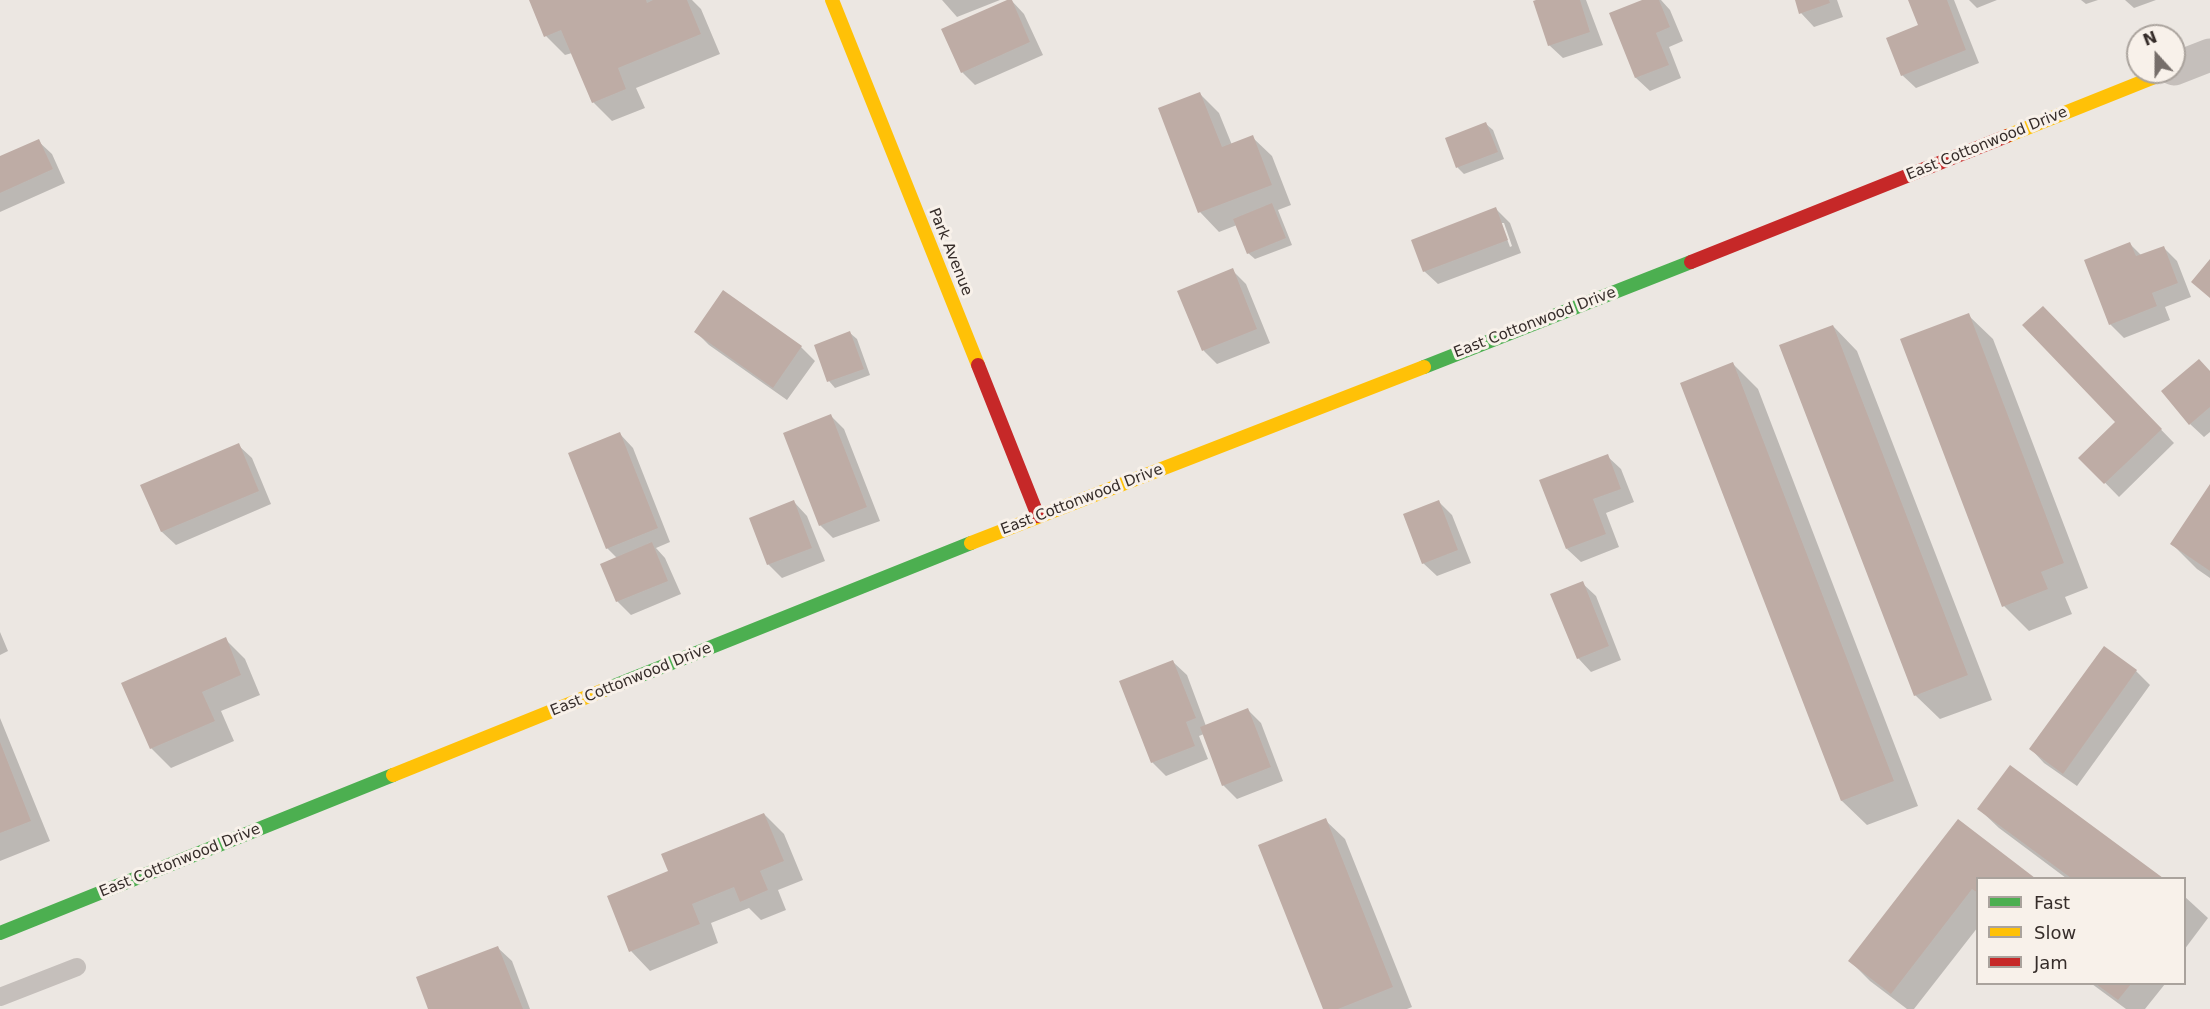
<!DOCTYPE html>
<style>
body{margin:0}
#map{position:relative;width:2210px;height:1009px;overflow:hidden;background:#ece7e2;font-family:"DejaVu Sans",sans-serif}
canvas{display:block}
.legend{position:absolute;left:1976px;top:877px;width:210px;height:108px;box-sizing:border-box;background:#f8f1ea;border:2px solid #aaa39d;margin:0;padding:8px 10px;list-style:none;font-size:18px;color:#362d2a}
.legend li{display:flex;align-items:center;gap:12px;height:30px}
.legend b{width:30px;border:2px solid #aaa39d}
.north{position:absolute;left:2126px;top:24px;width:60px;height:60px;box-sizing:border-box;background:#f8f1ea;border:2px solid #aaa39d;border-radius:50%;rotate:339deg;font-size:16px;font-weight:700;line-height:24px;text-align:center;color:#362d2a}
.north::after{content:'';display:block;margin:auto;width:21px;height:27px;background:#766e6a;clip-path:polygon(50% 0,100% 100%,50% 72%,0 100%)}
</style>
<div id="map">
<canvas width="2210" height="1009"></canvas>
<ul class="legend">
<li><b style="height:8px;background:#4caf50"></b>Fast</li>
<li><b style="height:8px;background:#ffc107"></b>Slow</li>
<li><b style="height:8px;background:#c62828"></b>Jam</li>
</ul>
<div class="north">N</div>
</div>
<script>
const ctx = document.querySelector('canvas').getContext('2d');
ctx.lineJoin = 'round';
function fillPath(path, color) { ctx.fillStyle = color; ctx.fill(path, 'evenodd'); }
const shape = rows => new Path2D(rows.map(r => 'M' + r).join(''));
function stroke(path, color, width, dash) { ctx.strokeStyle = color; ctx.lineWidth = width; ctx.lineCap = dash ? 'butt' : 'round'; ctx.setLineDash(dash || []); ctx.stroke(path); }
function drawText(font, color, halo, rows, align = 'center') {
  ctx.font = font + ' "DejaVu Sans",sans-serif'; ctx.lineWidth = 6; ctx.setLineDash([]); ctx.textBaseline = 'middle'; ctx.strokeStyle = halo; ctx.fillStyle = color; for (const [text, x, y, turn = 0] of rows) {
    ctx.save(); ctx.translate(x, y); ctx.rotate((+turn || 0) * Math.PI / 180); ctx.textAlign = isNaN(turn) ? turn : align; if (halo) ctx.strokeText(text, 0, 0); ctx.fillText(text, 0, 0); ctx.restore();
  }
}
fillPath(shape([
 [531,0,692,0,701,9,720,54,636,88,645,108,612,121,593,102,572,53,565,55,546,36],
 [942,0,1000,0,957,17],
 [1011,0,1024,14,1043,55,975,85,962,72],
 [1540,0,1586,0,1603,45,1563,58,1549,45],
 [1647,0,1661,0,1670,10,1683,41,1669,47,1681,78,1650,91,1636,78,1611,14],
 [1796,0,1837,0,1843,17,1814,27,1801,13],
 [1910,0,1954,0,1979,63,1916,88,1902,75,1920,26],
 [1969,0,1997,0,1977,8],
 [2081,0,2098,0,2086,4],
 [2125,0,2156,0,2134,8],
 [1200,94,1219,113,1232,145,1252,137,1272,156,1291,205,1278,210,1292,245,1255,259,1248,253,1237,225,1219,232,1200,212,1160,109],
 [1486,124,1493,130,1504,159,1464,174,1458,168,1447,139],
 [38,141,52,154,65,183,0,212,0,158],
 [1496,209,1510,223,1521,253,1438,284,1424,271],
 [1501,223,1504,223,1512,246,1510,247],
 [2130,244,2142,256,2163,247,2177,261,2191,297,2165,307,2170,320,2124,338,2110,324],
 [1232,270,1246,284,1270,343,1217,364,1204,351,1179,292],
 [723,292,801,347,815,361,787,400,709,345,696,332],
 [1968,315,1993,339,2088,588,2065,597,2072,614,2029,631,2004,606],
 [2056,321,2174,443,2119,497,2081,458,2117,422],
 [1833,326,1857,351,1992,700,1940,719,1915,695],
 [850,333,857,339,870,375,835,388,829,381],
 [1733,364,1758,389,1918,806,1867,825,1842,801,1682,383],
 [2210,372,2210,432,2204,437,2190,424],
 [831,416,844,429,880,521,833,538,820,525],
 [620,434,633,448,670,542,656,548,665,558,681,594,631,615,617,601,617,558,607,548],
 [238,445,252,458,271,504,176,545,162,532,142,486],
 [1607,456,1621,469,1634,502,1606,513,1619,547,1581,562,1567,549],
 [2210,487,2210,578,2197,569,2172,544],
 [794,502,807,516,825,561,782,578,768,564],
 [1439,502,1452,515,1471,563,1437,576,1423,563],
 [1582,583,1596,596,1621,660,1591,672,1578,658],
 [0,632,8,651,0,655],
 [225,639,245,659,260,695,221,711,234,741,171,768,151,748],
 [2104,649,2136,671,2150,685,2077,786,2044,763,2031,749],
 [1173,662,1187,675,1206,726,1248,710,1261,723,1283,781,1237,799,1223,785,1204,734,1199,736,1208,759,1166,776,1152,762],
 [0,718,50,841,0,861],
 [2010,767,2161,878,2066,878,1999,828,1979,809],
 [764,814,784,834,803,880,778,890,786,910,761,920,749,908,711,923,718,943,650,971,631,951],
 [1325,820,1345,839,1412,1007,1407,1009,1325,1009],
 [1958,821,2033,878,1978,878,1978,927,1914,1009,1907,1009,1870,981,1850,961],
 [2184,896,2208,918,2184,950],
 [498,948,512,961,530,1009,430,1009],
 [2092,984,2165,984,2145,1009,2126,1009]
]), '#0003');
fillPath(shape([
 [529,0,646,0,647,3,653,0,687,0,701,34,618,68,626,89,592,103,561,30,544,37],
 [1007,0,1012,0,1030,42,961,73,941,29],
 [1536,0,1580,0,1590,32,1548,46,1533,1],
 [1642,0,1659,0,1670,27,1656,33,1669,65,1635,78,1609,13],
 [1795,0,1829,0,1830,3,1799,14],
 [1908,0,1947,0,1966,50,1901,76,1886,38,1918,25],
 [1200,92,1222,147,1253,135,1272,185,1198,213,1158,108],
 [1486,122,1498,152,1456,168,1445,138],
 [39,139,53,169,0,193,0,156],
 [1272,203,1286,238,1247,254,1233,219],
 [1496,207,1508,240,1423,272,1411,240],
 [2130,242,2136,256,2164,246,2178,283,2152,293,2157,306,2109,325,2084,260],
 [2210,259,2210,298,2191,282],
 [1233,268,1257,329,1202,351,1177,291],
 [723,290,802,346,773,388,694,332],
 [2043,306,2162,429,2104,484,2078,458,2115,422,2022,325],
 [1969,313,2064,563,2041,572,2048,589,2002,607,1900,339],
 [1833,325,1968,675,1914,696,1779,345],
 [850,331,864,369,827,382,814,345],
 [2199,359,2210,371,2210,407,2189,425,2161,391],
 [1733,362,1894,781,1841,801,1680,383],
 [831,414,867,507,819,526,783,433],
 [620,432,658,528,606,549,568,453],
 [239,443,259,491,161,532,140,485],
 [1608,454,1621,489,1593,499,1606,534,1566,549,1539,480],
 [2210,484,2210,571,2170,544],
 [794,500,812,548,767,565,749,518],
 [1439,500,1458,550,1422,564,1403,514],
 [652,542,668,581,616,602,600,564],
 [1583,581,1609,646,1577,659,1550,594],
 [226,637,241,675,202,692,215,721,150,749,121,683],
 [2104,646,2137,670,2063,774,2029,749],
 [1173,660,1196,718,1186,722,1195,746,1151,763,1119,681],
 [1248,708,1271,767,1222,786,1200,727],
 [0,742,31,821,0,833],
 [2010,765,2163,878,2071,878,1977,809],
 [764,813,784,861,760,871,768,890,740,902,734,887,692,904,700,924,629,952,607,896,668,871,661,854],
 [1326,818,1393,987,1338,1009,1323,1009,1258,845],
 [1958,819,2035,878,1978,878,1978,893,1972,889,1891,994,1848,961],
 [498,946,523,1009,428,1009,416,977],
 [2096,984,2131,984,2118,1000]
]), '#beaca5');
stroke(shape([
 [0,997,77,967]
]), '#c5bfbb', 18);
stroke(shape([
 [2174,69,2210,55]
]), '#c5bfbb', 33);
stroke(shape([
 [1424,367,1691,262],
 [604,690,971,543],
 [0,933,393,775]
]), '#4caf50', 14);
stroke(shape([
 [832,0,978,365],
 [2007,136,2167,72],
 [971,543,1424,367],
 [393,775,604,690]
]), '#ffc107', 14);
stroke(shape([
 [1691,262,2007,136],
 [978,365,1038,516]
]), '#c62828', 14);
drawText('15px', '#362d2a', '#f8f1ea', [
 ["East Cottonwood Drive",1987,144,-22],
 ["Park Avenue",950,252,68],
 ["East Cottonwood Drive",1535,323,-21],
 ["East Cottonwood Drive",1082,500,-21],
 ["East Cottonwood Drive",631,680,-22],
 ["East Cottonwood Drive",180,861,-22]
]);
</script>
